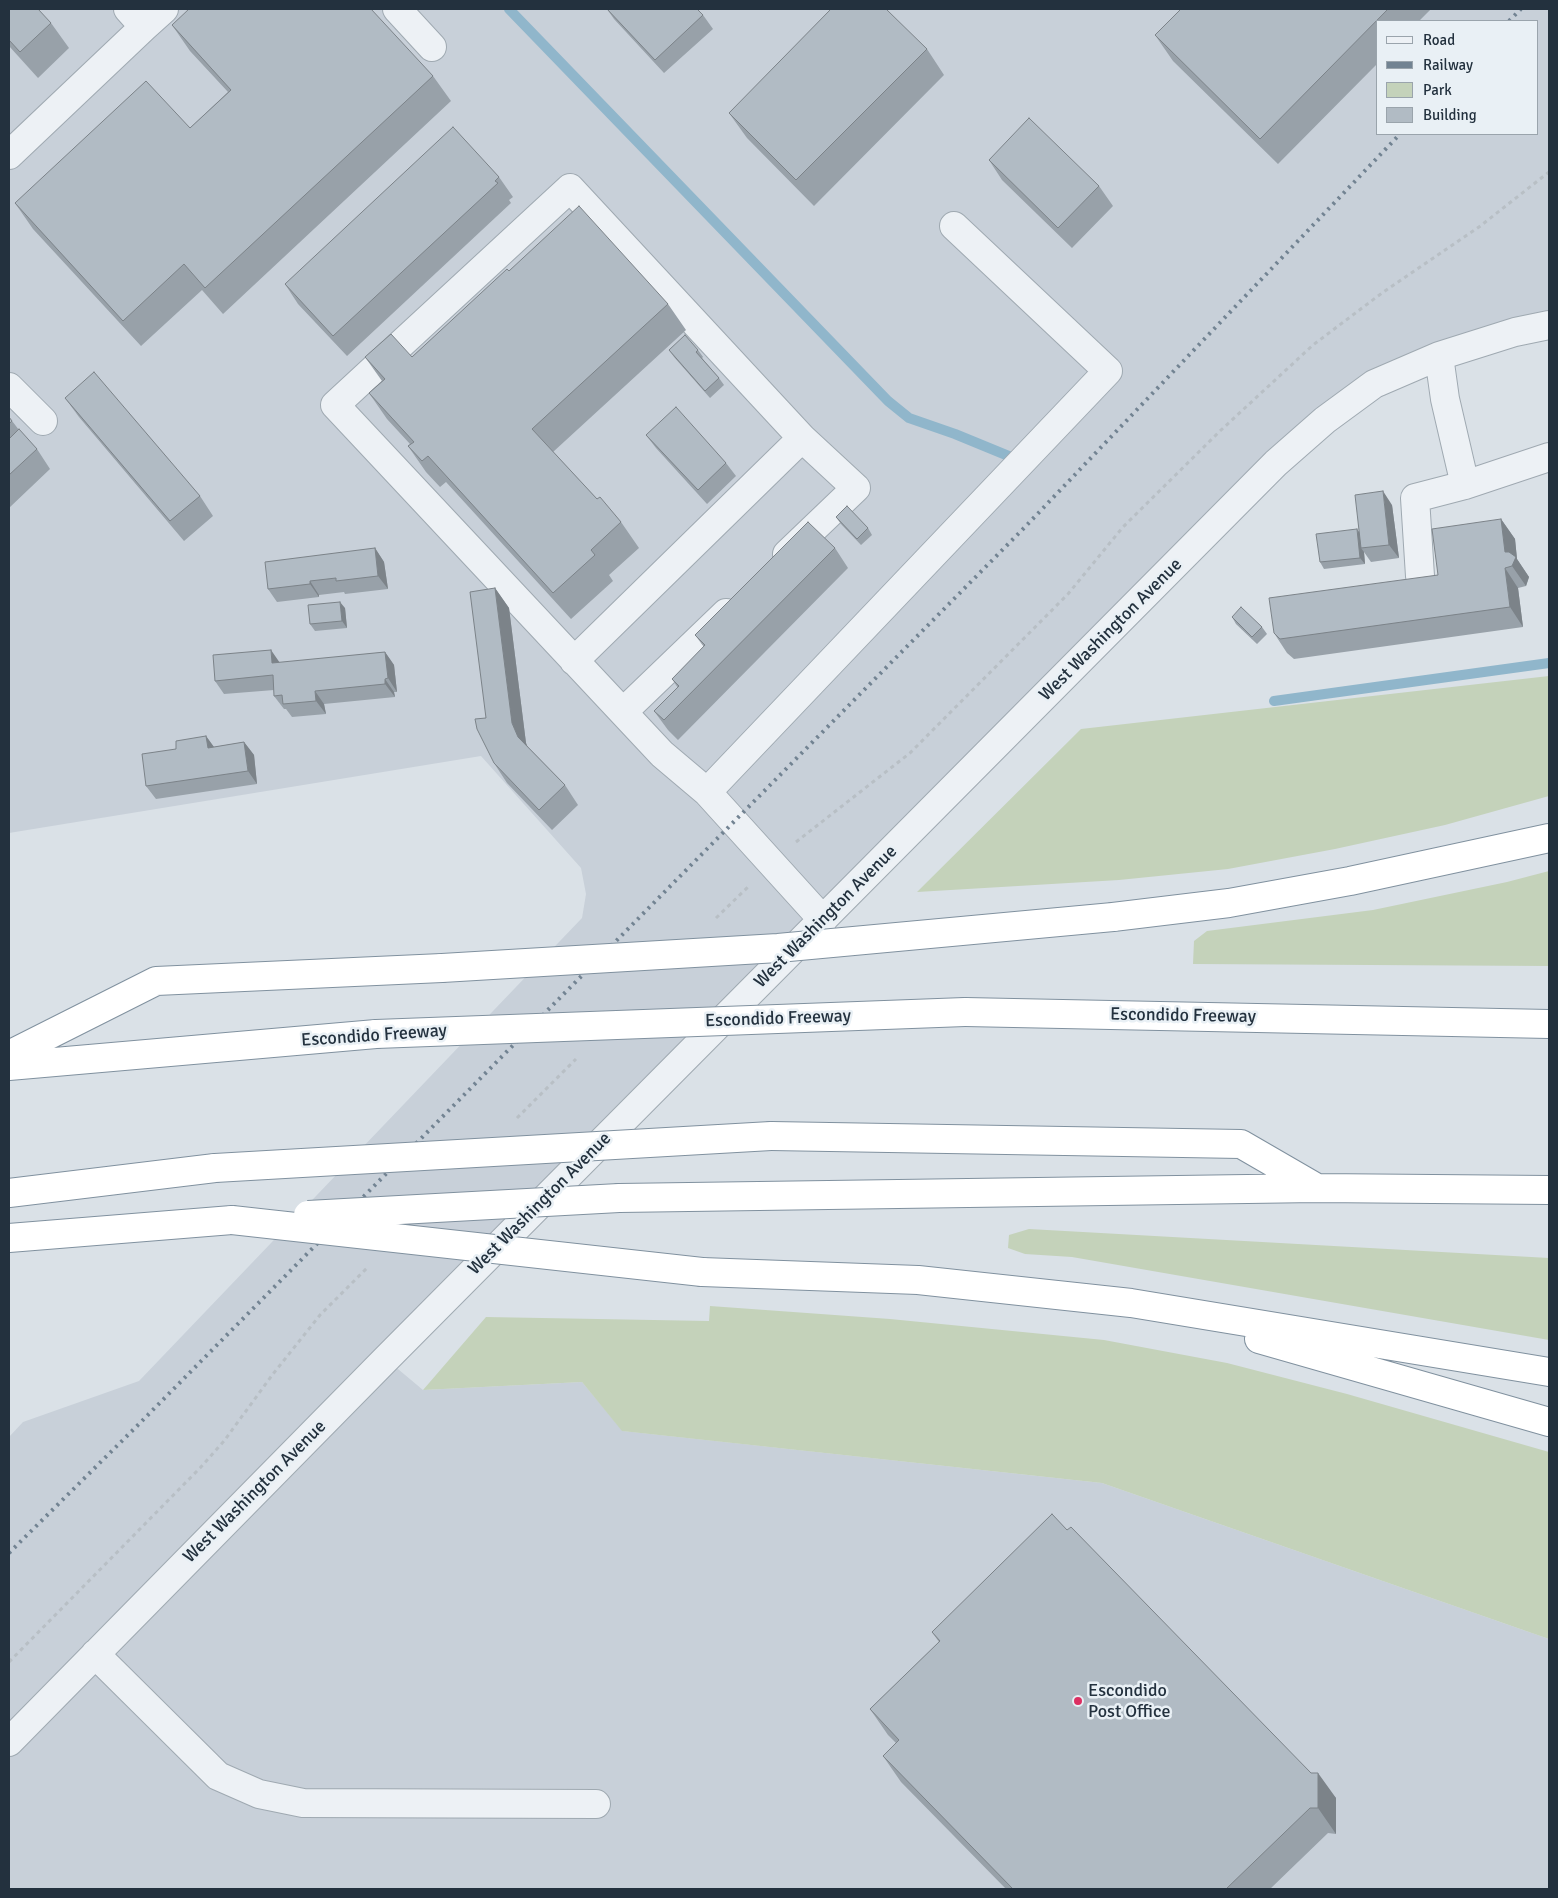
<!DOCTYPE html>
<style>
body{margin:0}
#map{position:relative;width:1558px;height:1898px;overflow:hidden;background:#dae1e7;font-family:Signika,sans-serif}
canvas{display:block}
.frame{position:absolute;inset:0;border:10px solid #23313e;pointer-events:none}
.legend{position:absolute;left:1376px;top:20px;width:162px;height:115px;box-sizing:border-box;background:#e9f0f5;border:1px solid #9aa4ac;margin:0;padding:6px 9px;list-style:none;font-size:15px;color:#23313e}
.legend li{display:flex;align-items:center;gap:10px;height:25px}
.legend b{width:25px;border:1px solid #9aa4ac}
</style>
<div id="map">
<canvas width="1558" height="1898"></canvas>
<div class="frame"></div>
<ul class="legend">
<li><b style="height:6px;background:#edf1f5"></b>Road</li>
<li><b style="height:6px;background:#728392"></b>Railway</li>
<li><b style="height:14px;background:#c4d2ba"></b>Park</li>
<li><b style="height:14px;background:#b1bbc4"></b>Building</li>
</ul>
</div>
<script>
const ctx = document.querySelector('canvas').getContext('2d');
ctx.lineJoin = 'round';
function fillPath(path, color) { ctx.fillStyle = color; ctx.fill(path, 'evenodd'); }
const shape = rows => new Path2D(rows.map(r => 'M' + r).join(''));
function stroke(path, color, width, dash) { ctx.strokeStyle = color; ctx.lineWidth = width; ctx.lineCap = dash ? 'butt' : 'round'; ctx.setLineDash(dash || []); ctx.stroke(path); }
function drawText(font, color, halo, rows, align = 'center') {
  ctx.font = font + ' Signika,sans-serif'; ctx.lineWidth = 5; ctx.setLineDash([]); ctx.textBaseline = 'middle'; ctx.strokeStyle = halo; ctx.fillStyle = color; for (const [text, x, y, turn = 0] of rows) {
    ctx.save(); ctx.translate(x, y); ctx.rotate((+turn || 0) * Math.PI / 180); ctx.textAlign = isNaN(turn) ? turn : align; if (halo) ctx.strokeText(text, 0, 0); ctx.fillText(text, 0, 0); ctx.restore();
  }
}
fillPath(shape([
 [9,9,1549,9,1549,325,1374,384,386,1359,423,1390,582,1382,623,1431,1102,1483,1549,1639,1549,1889,9,1889,9,1437,23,1422,139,1381,582,918,586,894,581,868,481,756,9,833],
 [1377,21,1537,21,1537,134,1377,134]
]), '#c8d0d9');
fillPath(shape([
 [1549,676,1549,796,1445,825,1335,849,1228,869,1119,880,917,892,1081,729],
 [1549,871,1549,966,1193,964,1194,941,1207,931,1373,910,1507,882],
 [1029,1229,1549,1258,1549,1340,1072,1257,1025,1254,1008,1248,1009,1235],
 [710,1306,890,1319,1104,1340,1227,1363,1347,1394,1549,1452,1549,1639,1102,1483,622,1431,582,1382,423,1390,486,1317,709,1321]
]), '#c4d2ba');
stroke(shape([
 [509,9,888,401,909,418,955,434,1011,457],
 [1274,701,1549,663]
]), '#90b6cb', 10);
const minor = shape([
 [128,9,144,27,164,9],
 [397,9,432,47],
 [9,155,144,27],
 [1439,356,1445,399,1465,485],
 [9,387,43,421],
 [787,554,856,488,802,438],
 [1420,576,1415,498,1465,485,1549,457],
 [574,661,802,438,570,188,335,405,662,754,707,792],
 [623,712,726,613],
 [823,920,707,792,1108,371,954,226],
 [95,1654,218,1776,259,1794,303,1803,596,1804],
 [9,1742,386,1359,1276,463,1325,420,1374,384,1439,356,1515,332,1549,325]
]);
const highway = shape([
 [1113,917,1229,903,1350,881,1549,838],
 [965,1012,1549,1024],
 [9,1055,156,981,442,968],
 [9,1066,376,1034],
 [771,1136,1241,1144,1317,1188],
 [9,1193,215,1168],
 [619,1198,1317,1188,1549,1190],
 [9,1238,232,1220],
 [702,1272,918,1280,1131,1303,1549,1372],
 [1259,1339,1549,1422]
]);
stroke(minor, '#9fa9b1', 30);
stroke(highway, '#80919f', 30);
stroke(shape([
 [796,842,910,753,1068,594,1123,527,1220,431,1313,345,1382,293,1479,227,1549,172],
 [716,918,749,886],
 [517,1118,576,1059],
 [9,1662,200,1468,224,1441,273,1374,320,1315,367,1268]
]), '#b8bfc5', 3, [4, 4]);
stroke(minor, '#edf1f5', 28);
stroke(highway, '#fff', 28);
stroke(shape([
 [1509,21,1521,9],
 [9,1553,137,1426,1025,527,1400,134]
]), '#728392', 4, [2.5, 5]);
const highwayBridge = shape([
 [442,968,778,948,1113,917],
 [376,1034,965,1012],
 [215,1168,771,1136],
 [308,1215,619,1198],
 [232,1220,702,1272]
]);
stroke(highwayBridge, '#80919f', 30, []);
stroke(highwayBridge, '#fff', 28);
fillPath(shape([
 [9,9,51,23,69,48,38,78,9,46],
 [607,9,697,9,703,15,713,29,664,73,614,19],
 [1181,9,1431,9,1419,21,1377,21,1377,64,1278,164,1173,61,1155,35],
 [172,25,433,76,451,101,223,314,202,290,141,346,33,229,15,203,190,128,228,92,190,51],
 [927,49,944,75,814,206,747,138,729,113],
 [989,160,1099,186,1113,206,1072,248,1002,180],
 [499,177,513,197,509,200,511,203,347,356,298,304,285,284],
 [509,271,668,304,686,330,553,452,597,499,621,522,639,548,609,575,613,581,571,619,446,482,440,487,426,472,408,446,410,444,387,419,369,393,382,381,365,357,412,357],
 [669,350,698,350,703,357,702,358,719,378,724,385,710,398,674,357],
 [65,398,200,496,213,516,184,541,79,417],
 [9,417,19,430,37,449,50,469,9,508],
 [646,435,726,463,736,476,707,504,656,448],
 [1392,505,1399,558,1371,562,1364,552,1365,564,1324,569,1320,562,1359,532],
 [836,517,868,528,872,535,861,545,841,524],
 [1501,519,1515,539,1517,559,1529,577,1526,586,1518,588,1523,627,1294,659,1287,653,1274,633,1438,575],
 [375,548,384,562,388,589,345,594,344,592,319,595,319,597,277,602,268,589],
 [835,548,848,568,678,740,668,730,654,711,678,688,672,679,704,647,695,635],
 [495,588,509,608,526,743,527,746,565,785,578,805,552,830,507,783,494,763,486,718],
 [345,608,347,628,315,631,310,624],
 [1232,617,1262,627,1267,634,1257,644,1236,624],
 [385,652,394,665,397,692,394,692,395,697,324,704,326,714,292,717,286,709,284,709,274,696,274,690,224,694,215,681,280,663],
 [206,736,214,747,244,742,254,755,257,784,156,799,146,786,176,749],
 [932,1632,1311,1773,1336,1798,1336,1834,1328,1833,1270,1889,1006,1889,901,1782,883,1756,896,1743,888,1735,870,1709,939,1642]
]), '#98a1a9');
fillPath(shape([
 [1383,491,1392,505,1399,558,1389,545],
 [1501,519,1515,539,1517,559,1529,577,1526,586,1512,566,1505,552],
 [1357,529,1362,536,1361,548,1364,552,1365,564,1360,558],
 [375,548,384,562,388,589,378,576],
 [1505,568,1518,588,1523,627,1510,607],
 [310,581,319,595,319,597,310,584],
 [495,588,509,608,526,743,532,757,518,737,512,723],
 [340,602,345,608,347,628,342,621],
 [271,650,280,663,272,663],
 [385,652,394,665,397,692,388,678],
 [385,679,394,692,395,697,385,684],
 [315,691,324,704,326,714,316,701],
 [206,736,216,750,208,748],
 [244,742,254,755,257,784,248,771],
 [1318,1773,1336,1798,1336,1834,1318,1808]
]), '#7c8389');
const building = shape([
 [9,9,38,9,51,23,20,52,9,40,9,9],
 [189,9,371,9,433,76,205,288,184,264,123,321,15,203,146,81,190,128,231,90,172,25,189,9],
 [607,9,697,9,703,15,655,60,607,9],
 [831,9,886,9,927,49,796,180,729,113,831,9],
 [1181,9,1388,9,1260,139,1155,35,1181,9],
 [1029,118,1099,186,1058,228,989,160,1029,118],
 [453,127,499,177,495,181,498,183,333,336,285,284,453,127],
 [579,206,668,304,532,429,597,499,600,497,621,522,591,550,595,555,553,593,428,456,422,461,408,446,414,442,369,393,385,379,365,357,391,334,412,357,507,269,509,271,579,206],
 [685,335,698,350,696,352,719,378,705,391,669,350,685,335],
 [94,372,200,496,170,521,65,398,94,372],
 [676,407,726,463,698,490,646,435,676,407],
 [9,417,12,421,9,424,9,417],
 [19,429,37,449,9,475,9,439,19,429],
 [1383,491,1389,545,1361,548,1355,495,1383,491],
 [847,506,868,528,857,539,836,517,847,506],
 [1501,519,1505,552,1509,552,1516,557,1512,566,1505,568,1510,607,1280,639,1274,633,1269,598,1438,575,1432,529,1501,519],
 [808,522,835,548,664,720,654,711,679,686,672,679,705,645,695,635,808,522],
 [1357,529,1360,558,1320,562,1316,534,1357,529],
 [375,548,378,576,336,581,336,578,310,581,310,584,268,589,265,562,375,548],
 [495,588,512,723,518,737,565,785,539,810,494,763,477,729,475,719,486,718,470,592,495,588],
 [340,602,342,621,310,624,308,605,340,602],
 [1241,607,1262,627,1252,637,1232,617,1241,607],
 [271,650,272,663,385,652,388,678,385,679,385,684,315,691,316,701,283,704,282,695,274,696,273,675,215,681,213,655,271,650],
 [206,736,208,748,244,742,248,771,146,786,142,754,176,749,176,741,206,736],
 [1052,1514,1067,1530,1071,1527,1311,1773,1318,1773,1318,1808,1310,1808,1226,1889,1013,1889,883,1756,899,1740,870,1709,940,1641,932,1632,1052,1514]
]);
fillPath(building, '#b1bbc4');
stroke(building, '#7c8389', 1);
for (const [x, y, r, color] of [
 [1078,1701,5,"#dc2f62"]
]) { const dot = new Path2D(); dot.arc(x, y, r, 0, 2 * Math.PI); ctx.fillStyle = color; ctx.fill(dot); stroke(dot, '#e9f0f5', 2); }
drawText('18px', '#23313e', '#e9f0f5', [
 ["West Washington Avenue",1111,630,-45],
 ["West Washington Avenue",826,917,-45],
 ["Escondido Freeway",1183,1016,1],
 ["Escondido Freeway",778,1019,-2],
 ["Escondido Freeway",374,1036,-4],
 ["West Washington Avenue",540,1204,-45],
 ["West Washington Avenue",255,1492,-45]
]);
drawText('18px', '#23313e', '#e9f0f5', [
 ["Escondido",1088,1691],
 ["Post Office",1088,1712]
], 'left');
</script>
